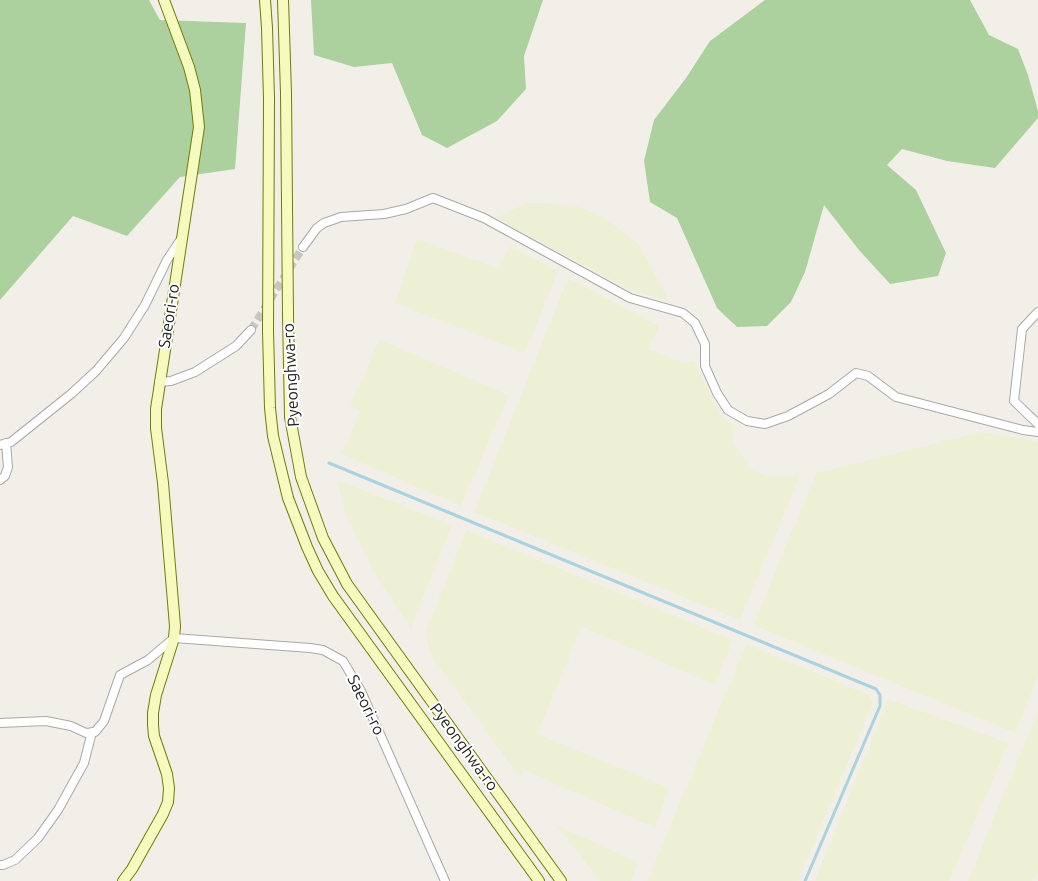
<!DOCTYPE html>
<style>
body{margin:0}
canvas{display:block;background:#f2efe9}
</style>
<canvas width="1038" height="881"></canvas>
<script>
const ctx = document.querySelector('canvas').getContext('2d');
ctx.lineJoin = 'round';
function fillPath(path, color) { ctx.fillStyle = color; ctx.fill(path, 'evenodd'); }
const shape = rows => new Path2D(rows.map(r => 'M' + r).join(''));
function stroke(path, color, width, dash) { ctx.strokeStyle = color; ctx.lineWidth = width; ctx.lineCap = dash ? 'butt' : 'round'; ctx.setLineDash(dash || []); ctx.stroke(path); }
function drawText(font, color, halo, rows, align = 'center') {
  ctx.font = font + ' Ubuntu,sans-serif'; ctx.lineWidth = 4; ctx.setLineDash([]); ctx.textBaseline = 'middle'; ctx.strokeStyle = halo; ctx.fillStyle = color; for (const [text, x, y, turn = 0] of rows) {
    ctx.save(); ctx.translate(x, y); ctx.rotate((+turn || 0) * Math.PI / 180); ctx.textAlign = isNaN(turn) ? turn : align; if (halo) ctx.strokeText(text, 0, 0); ctx.fillText(text, 0, 0); ctx.restore();
  }
}
fillPath(shape([
 [526,203,546,203,576,206,600,215,625,233,639,244,666,295,668,301,632,291,496,218],
 [417,239,498,268,510,246,558,271,525,353,395,303],
 [568,278,659,326,649,349,684,363,694,361,720,414,734,427,732,441,752,470,766,476,800,476,740,620,474,512],
 [379,339,509,395,461,506,341,454,360,411,350,406],
 [980,432,1038,441,1038,677,1015,733,753,625,816,473],
 [337,480,452,525,411,628,377,577,346,515],
 [466,530,733,640,715,685,582,627,537,734,669,788,655,828,524,770,520,778,431,655,425,634],
 [746,644,869,695,873,703,798,881,647,881],
 [888,699,1009,743,949,881,815,881],
 [1038,710,1038,875,1031,881,968,881],
 [556,825,638,862,631,881,600,881]
]), '#eef0d5');
fillPath(shape([
 [0,0,149,0,160,20,246,23,235,169,180,177,127,236,73,216,0,300],
 [311,0,543,0,524,56,526,89,497,121,447,148,422,135,392,63,354,67,314,55],
 [765,0,970,0,989,35,1018,49,1028,75,1038,111,1038,118,995,168,947,161,902,149,887,165,916,190,946,253,938,276,890,284,859,250,824,205,805,272,791,302,767,326,737,327,717,308,677,218,650,202,644,161,654,120,686,78,710,41]
]), '#add19e');
stroke(shape([
 [329,463,876,689,880,695,880,706,805,881]
]), '#aad3df', 3);
stroke(shape([
 [251,330,303,247]
]), '#c8c6c1', 8, [8, 4]);
const street = shape([
 [303,247,317,228,324,223,341,217,384,214,406,209,433,198,484,218,630,298,683,313,695,323,705,344,705,366,717,393,728,410,747,421,765,424,788,416,829,394,856,373,868,376,896,397,1023,430,1038,432],
 [1038,312,1022,329,1014,401,1038,424],
 [159,382,171,381,195,372,236,346,251,330],
 [0,445,11,442,71,394,96,371,124,338,145,305,167,260,181,239],
 [0,480,5,476,8,467,6,443],
 [0,723,46,721,71,726,86,733,95,732,104,721,120,675,148,660,174,638,310,648,323,650,343,661,361,691,445,881],
 [0,865,3,865,15,860,38,838,58,810,84,763,92,732]
]);
const secondary = shape([
 [265,0,267,28,269,98,268,331,270,408,273,436,288,498,307,547,318,571,333,596,539,881],
 [283,0,286,93,288,315,290,417,301,477,323,538,347,584,561,881],
 [123,881,132,869,163,814,168,802,169,788,167,774,154,736,153,725,153,713,156,695,174,638,175,626,163,483,156,428,156,409,199,127,195,90,189,67,164,0]
]);
stroke(street, '#a9a9a9', 10);
stroke(secondary, '#707d05', 12);
stroke(street, '#fff', 8);
stroke(secondary, '#f7fabf', 10);
drawText('16px', '#222', '#fff', [
 ["Saeori-ro",169,316,-81],
 ["Pyeonghwa-ro",291,375,-93],
 ["Saeori-ro",366,705,64],
 ["Pyeonghwa-ro",464,747,54]
]);
</script>
